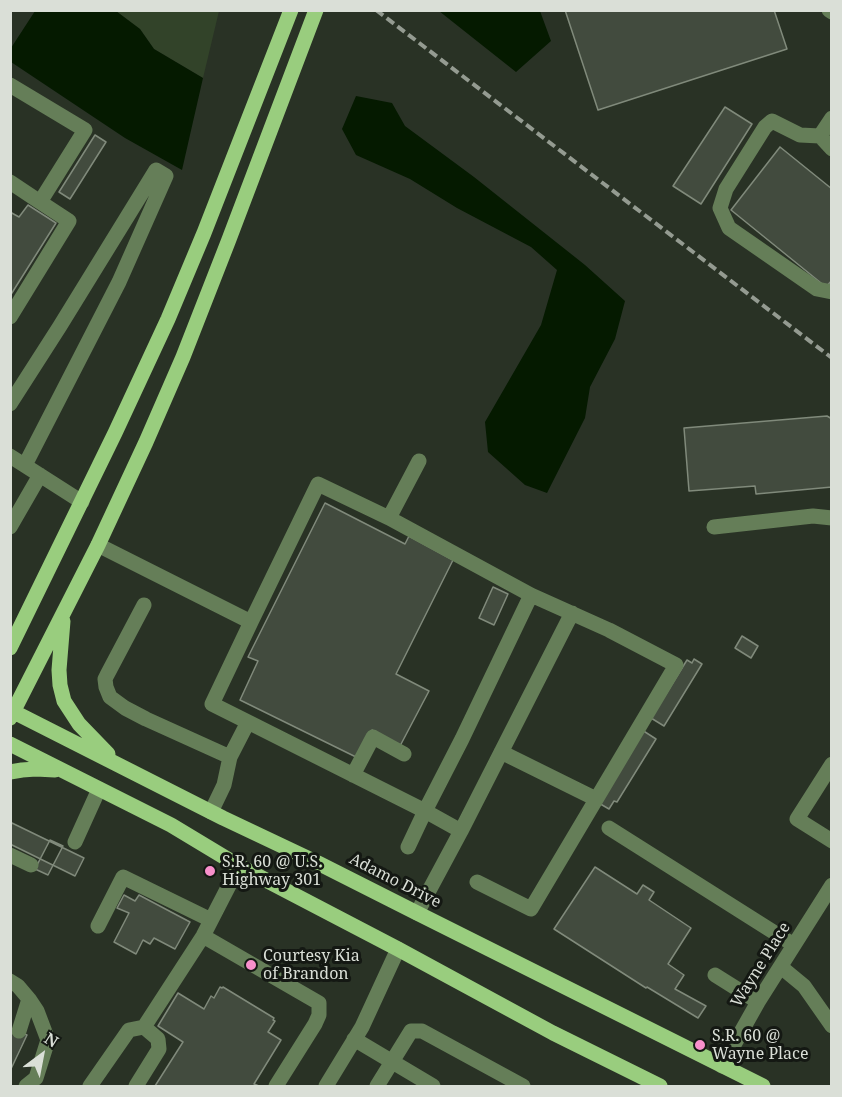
<!DOCTYPE html>
<style>
body{margin:0}
#map{position:relative;width:842px;height:1097px;overflow:hidden;background:#293225;font-family:"Noto Serif",serif}
canvas{display:block}
.frame{position:absolute;inset:0;border:12px solid #dadfd7;pointer-events:none}
.north{position:absolute;left:12px;top:1025px;width:60px;height:60px;-webkit-text-stroke:4px #141813;paint-order:stroke;rotate:32deg;font-size:16px;font-weight:700;line-height:24px;text-align:center;color:#dadfd7}
.north::after{content:'';display:block;margin:auto;width:21px;height:27px;background:#dadfd7;clip-path:polygon(50% 0,100% 100%,50% 72%,0 100%)}
</style>
<div id="map">
<canvas width="842" height="1097"></canvas>
<div class="frame"></div>
<div class="north">N</div>
</div>
<script>
const ctx = document.querySelector('canvas').getContext('2d');
ctx.lineJoin = 'round';
function fillPath(path, color) { ctx.fillStyle = color; ctx.fill(path, 'evenodd'); }
const shape = rows => new Path2D(rows.map(r => 'M' + r).join(''));
function stroke(path, color, width, dash) { ctx.strokeStyle = color; ctx.lineWidth = width; ctx.lineCap = dash ? 'butt' : 'round'; ctx.setLineDash(dash || []); ctx.stroke(path); }
function drawText(font, color, halo, rows, align = 'center') {
  ctx.font = font + ' "Noto Serif",serif'; ctx.lineWidth = 6; ctx.setLineDash([]); ctx.textBaseline = 'middle'; ctx.strokeStyle = halo; ctx.fillStyle = color; for (const [text, x, y, turn = 0] of rows) {
    ctx.save(); ctx.translate(x, y); ctx.rotate((+turn || 0) * Math.PI / 180); ctx.textAlign = isNaN(turn) ? turn : align; if (halo) ctx.strokeText(text, 0, 0); ctx.fillText(text, 0, 0); ctx.restore();
  }
}
fillPath(shape([
 [116,11,219,11,203,78,154,49,140,29]
]), '#324329');
fillPath(shape([
 [35,11,116,11,140,29,154,49,203,78,182,170,125,138,11,62,11,48],
 [439,11,540,11,551,41,516,72],
 [356,96,392,103,405,126,474,177,585,265,625,301,615,339,590,387,585,418,547,493,525,485,488,452,485,422,541,325,557,270,531,247,457,208,410,179,356,155,342,129]
]), '#051a00');
const building = shape([
 [565,10,774,10,787,49,598,110,565,10],
 [725,107,752,124,701,204,673,186,725,107],
 [95,135,106,142,70,199,59,192,95,135],
 [780,147,832,189,832,280,826,287,731,210,780,147],
 [28,205,56,223,10,296,10,212,19,217,28,205],
 [827,416,832,419,832,487,756,494,755,486,689,491,684,428,827,416],
 [325,503,405,544,409,536,453,560,396,674,429,691,400,746,372,730,358,758,240,700,258,661,248,657,325,503],
 [493,587,508,594,494,625,479,618,493,587],
 [742,636,758,646,751,658,735,648,742,636],
 [694,659,702,664,664,726,651,718,687,660,692,663,694,659],
 [642,730,656,739,617,802,614,801,609,809,597,802,642,730],
 [12,823,84,858,75,876,10,844,10,826,12,823],
 [50,840,63,846,48,875,35,869,50,840],
 [595,867,637,894,643,885,654,892,649,900,691,928,668,964,684,975,675,989,706,1006,698,1018,647,987,646,988,554,929,595,867],
 [124,895,135,901,139,895,190,922,175,949,154,938,150,944,143,940,136,954,114,942,129,913,117,908,124,895],
 [220,987,222,988,223,987,274,1018,273,1020,275,1021,268,1032,281,1040,254,1084,259,1086,155,1086,183,1042,158,1026,178,993,204,1009,211,996,214,998,220,987],
 [10,1028,27,1035,10,1071,10,1028]
]);
fillPath(building, '#424b3e');
stroke(building, '#808a7b', 1.5);
stroke(shape([
 [10,1051,19,1031]
]), '#444c40', 15, [15, 8]);
stroke(shape([
 [829,10,832,12],
 [10,85,85,130,40,202,10,182],
 [832,118,820,136,800,135,772,121,765,127,726,189,720,208,729,228,817,289,832,292],
 [820,136,832,149],
 [10,317,69,221,40,202],
 [10,404,60,326,156,170,166,176,119,282,25,465],
 [10,456,82,502],
 [389,518,531,595,609,630,676,665,531,909,477,882],
 [10,527,40,475],
 [714,527,813,516,832,518],
 [98,545,251,622,318,484,389,518,419,461],
 [144,605,107,675,105,679,106,687,110,697,125,708,146,719,230,757],
 [248,722,425,811,408,847],
 [501,752,596,799],
 [832,764,797,819,832,841],
 [353,775,373,737,404,754],
 [211,812,224,785,230,757,248,722,212,704,251,622],
 [609,828,794,945],
 [461,831,572,613],
 [75,842,99,789],
 [10,855,31,865],
 [417,913,461,831,425,811,462,739,531,595],
 [98,926,123,877,211,920],
 [203,936,319,1003,319,1015,315,1024,276,1086],
 [781,967,804,986,832,1026],
 [715,975,758,1002],
 [10,981,18,986,29,999,19,1031],
 [354,1039,433,1086],
 [722,1066,758,1002,832,885],
 [26,1086,36,1078,48,1040,37,1011,29,999],
 [90,1086,129,1030,144,1027,203,936,239,866],
 [136,1086,159,1049,158,1039,144,1027],
 [326,1086,362,1027,398,949],
 [377,1086,411,1031,422,1031,523,1086]
]), '#657e58', 15);
stroke(shape([
 [63,621,59,670,60,685,64,701,79,724,108,754],
 [10,648,115,433,168,319,204,233,291,10],
 [10,710,223,818,318,863,417,913,763,1086],
 [10,718,98,545,146,442,183,357,228,242,316,10],
 [10,744,171,825,239,866,398,949,553,1033,660,1086],
 [10,772,22,770,36,769,55,770]
]), '#99cd7e', 15);
stroke(shape([
 [376,10,832,358]
]), '#949b91', 4, [9, 4.5]);
for (const [x, y, r, color] of [
 [210,871,6,"#f890cb"],
 [251,965,6,"#f890cb"],
 [700,1045,6,"#f890cb"]
]) { const dot = new Path2D(); dot.arc(x, y, r, 0, 2 * Math.PI); ctx.fillStyle = color; ctx.fill(dot); stroke(dot, '#141813', 2); }
drawText('16px', '#dadfd7', '#141813', [
 ["S.R. 60 @ U.S.",222,862],
 ["Highway 301",222,880],
 ["Courtesy Kia",263,956],
 ["of Brandon",263,974],
 ["S.R. 60 @",712,1036],
 ["Wayne Place",712,1054]
], 'left');
drawText('16px', '#dadfd7', '#141813', [
 ["Adamo Drive",395,881,27],
 ["Wayne Place",761,965,-58]
]);
</script>
